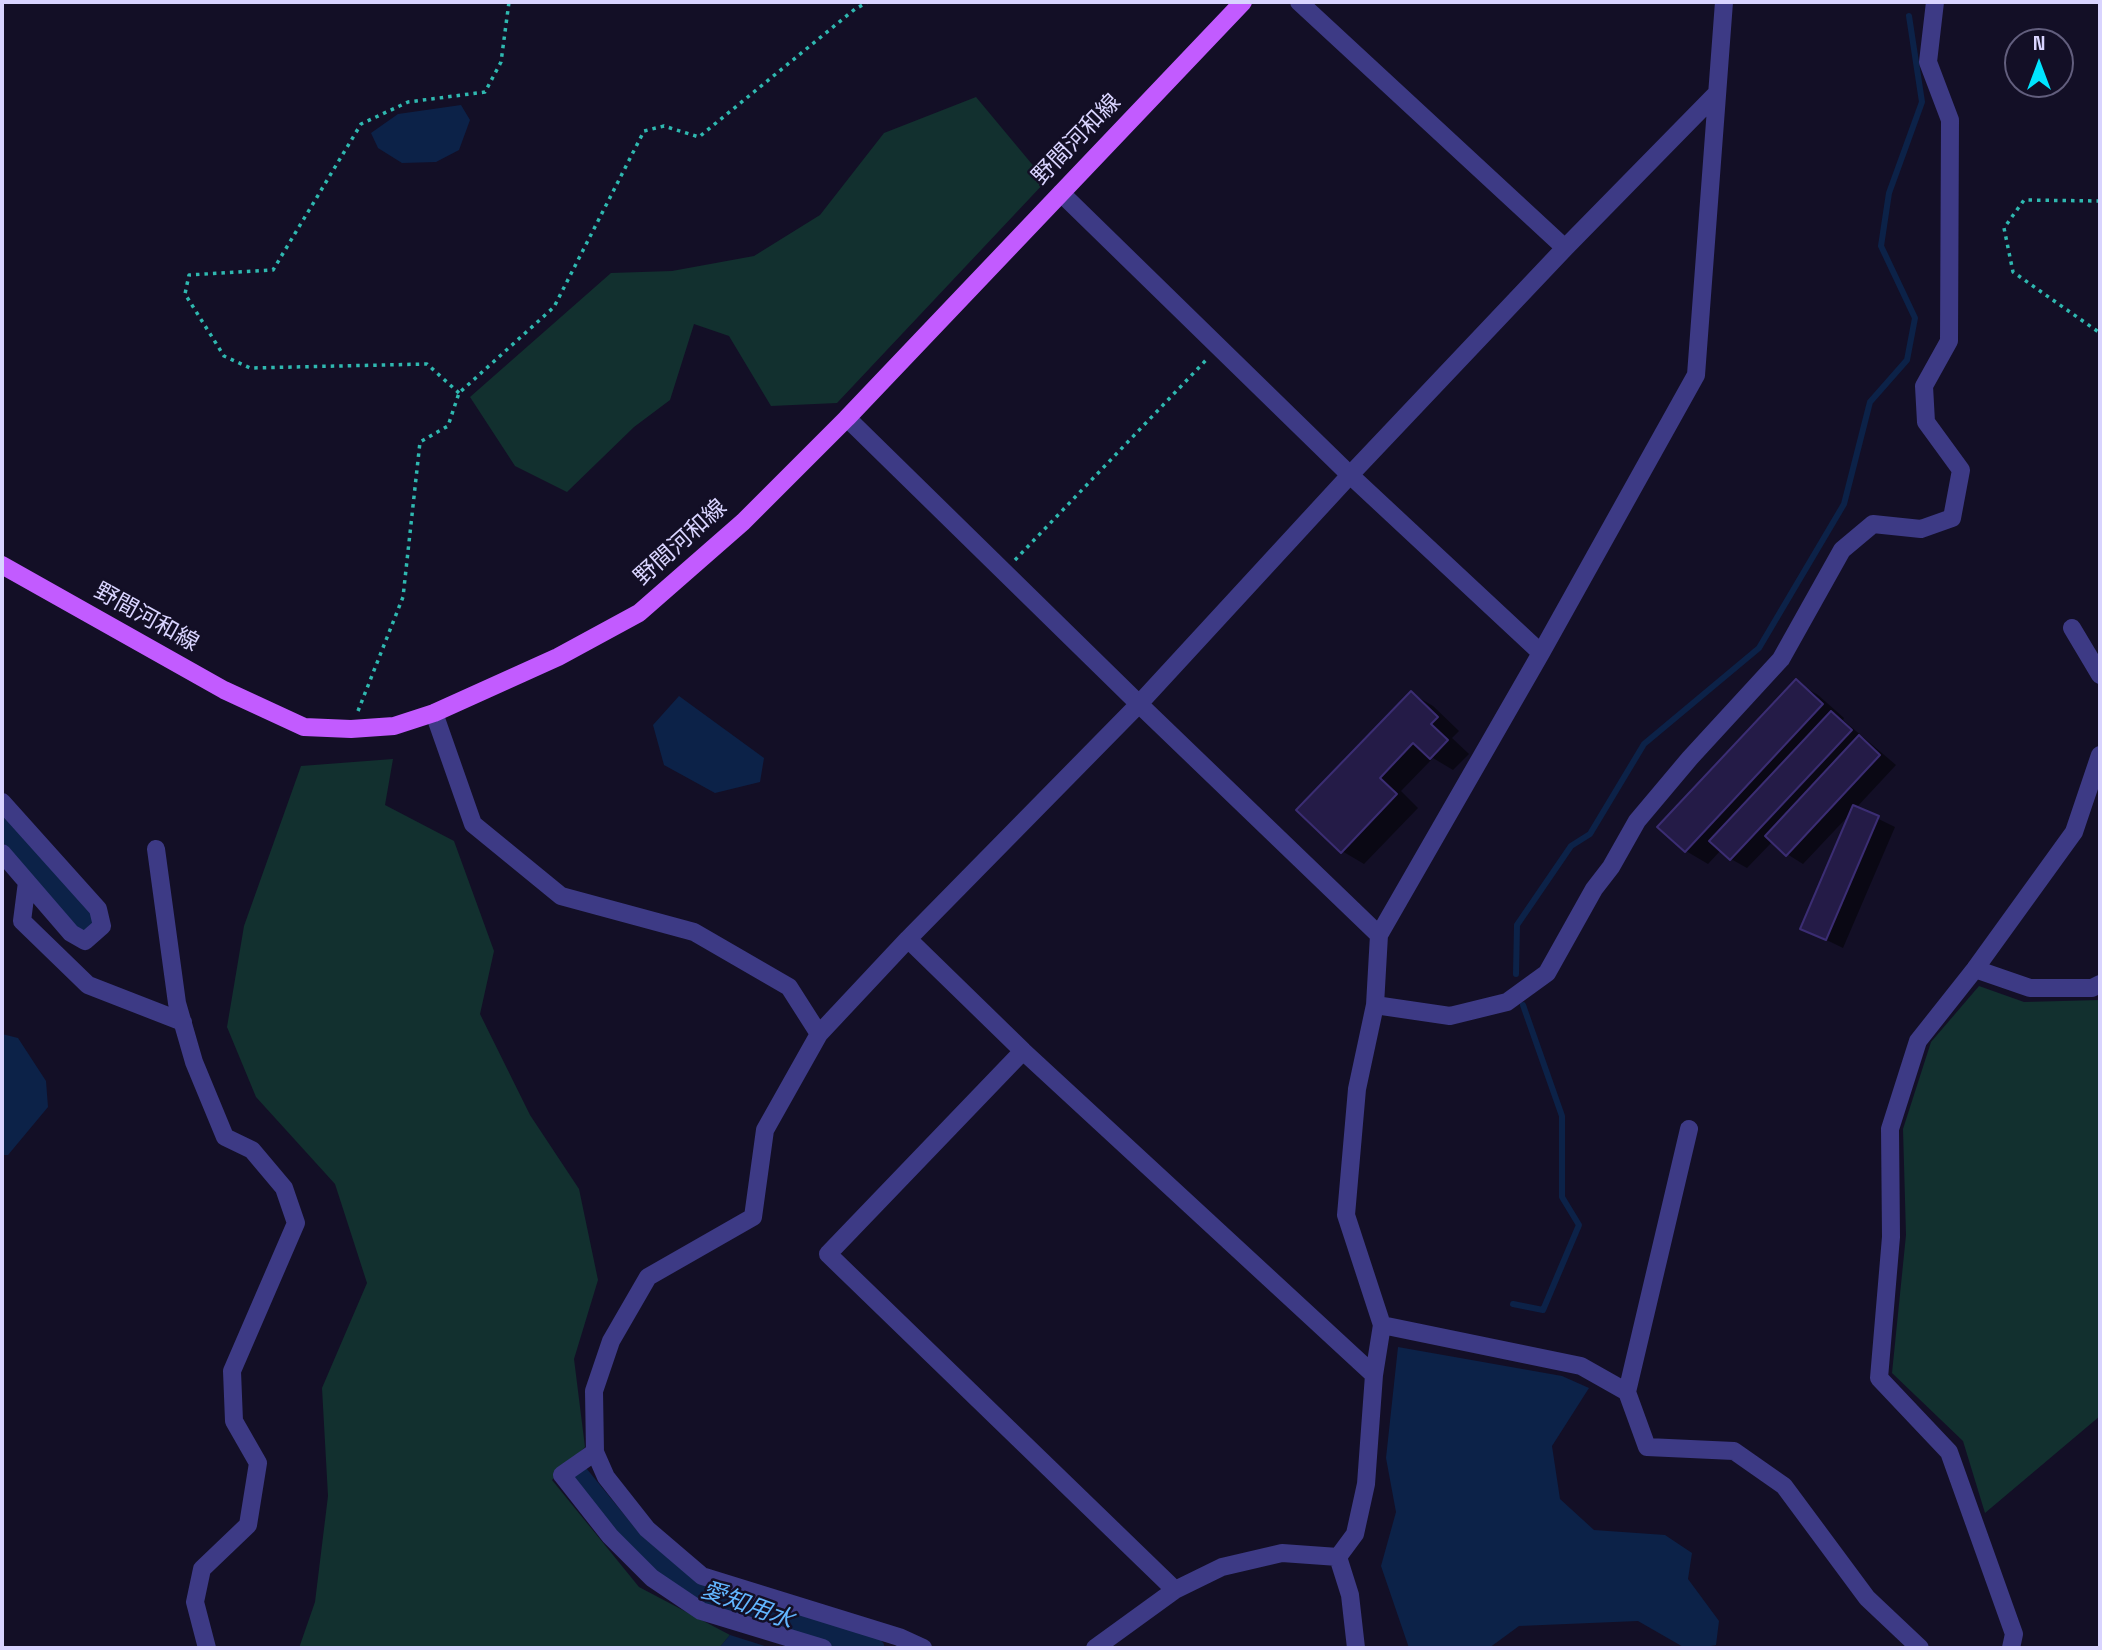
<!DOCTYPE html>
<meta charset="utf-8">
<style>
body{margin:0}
#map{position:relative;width:2102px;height:1650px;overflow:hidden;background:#130f26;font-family:"Space Grotesk",sans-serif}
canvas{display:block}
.frame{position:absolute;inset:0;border:4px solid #d9d4ff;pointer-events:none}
.north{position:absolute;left:2004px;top:28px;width:70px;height:70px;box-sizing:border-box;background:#130f26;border:2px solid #625e7d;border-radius:50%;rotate:0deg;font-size:19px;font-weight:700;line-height:28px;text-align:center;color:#d9d4ff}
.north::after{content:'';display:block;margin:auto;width:24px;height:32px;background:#00e5ff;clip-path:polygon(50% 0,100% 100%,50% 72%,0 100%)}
</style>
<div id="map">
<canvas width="2102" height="1650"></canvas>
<div class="frame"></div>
<div class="north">N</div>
</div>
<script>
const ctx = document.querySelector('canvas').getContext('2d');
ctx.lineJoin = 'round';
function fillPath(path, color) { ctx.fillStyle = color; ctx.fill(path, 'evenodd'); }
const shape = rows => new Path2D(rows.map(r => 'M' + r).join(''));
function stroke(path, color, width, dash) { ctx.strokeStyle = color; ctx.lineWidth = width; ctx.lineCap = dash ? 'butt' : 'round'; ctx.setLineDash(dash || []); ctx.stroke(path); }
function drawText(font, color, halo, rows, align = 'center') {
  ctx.font = font + ' "Space Grotesk","Noto Sans JP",sans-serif'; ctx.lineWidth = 5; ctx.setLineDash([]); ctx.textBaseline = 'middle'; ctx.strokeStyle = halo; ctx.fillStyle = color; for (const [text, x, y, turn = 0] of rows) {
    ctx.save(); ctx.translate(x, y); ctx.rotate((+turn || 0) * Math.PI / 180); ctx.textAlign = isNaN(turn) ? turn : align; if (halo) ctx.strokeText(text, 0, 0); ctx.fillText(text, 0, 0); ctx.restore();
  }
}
fillPath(shape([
 [976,97,1046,181,837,403,771,406,729,336,694,324,670,400,634,427,567,492,515,466,470,397,611,273,672,271,754,256,820,215,884,133],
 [393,759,385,805,454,841,494,951,480,1014,530,1115,579,1189,598,1280,574,1359,585,1447,552,1480,639,1587,730,1635,719,1648,299,1648,315,1602,328,1496,322,1388,367,1283,335,1184,256,1097,227,1027,244,926,301,766],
 [1979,986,2024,1002,2100,1000,2100,1416,1985,1513,1963,1441,1892,1373,1906,1235,1903,1129,1931,1042]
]), '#12302f');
fillPath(shape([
 [461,105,470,120,459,150,436,162,402,163,378,148,371,133,398,114],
 [679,696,764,758,760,782,715,793,664,765,653,725],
 [2,1034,18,1038,46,1081,48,1107,8,1155,2,1155],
 [1398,1347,1562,1376,1589,1388,1552,1446,1560,1499,1594,1530,1665,1535,1692,1553,1688,1579,1719,1621,1716,1645,1699,1648,1685,1648,1638,1621,1519,1626,1489,1648,1409,1648,1381,1566,1396,1512,1386,1458],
 [730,1635,771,1648,719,1648]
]), '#0c2248');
fillPath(shape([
 [1796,682,1818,695,1844,718,1843,720,1896,765,1856,808,1895,827,1843,948,1802,928,1852,812,1803,864,1787,854,1773,841,1747,868,1731,859,1721,850,1708,864,1686,851],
 [1411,693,1433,706,1459,731,1452,738,1469,754,1453,770,1433,758,1401,791,1418,808,1364,864,1342,851]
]), '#0007');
stroke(shape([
 [1516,974,1517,925,1571,846,1590,834,1644,744,1759,648,1844,504,1870,402,1907,360,1915,318,1881,246,1889,193,1922,102,1909,16],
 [1513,1304,1543,1310,1579,1225,1562,1197,1562,1116,1523,1005]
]), '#0c2248', 6);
stroke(shape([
 [2,825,90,926],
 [579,1476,633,1542,671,1574,710,1597,874,1648]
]), '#0c2248', 21);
const building = shape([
 [1796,679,1823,704,1685,852,1657,827,1796,679],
 [1411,691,1438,717,1431,724,1448,740,1430,759,1413,743,1380,778,1397,794,1341,853,1296,810,1411,691],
 [1831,711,1852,730,1730,860,1709,841,1831,711],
 [1859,735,1880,755,1786,856,1765,836,1859,735],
 [1853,805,1879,816,1826,940,1800,929,1853,805]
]);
fillPath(building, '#241b47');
stroke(building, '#3b2d73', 2);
stroke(shape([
 [2100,201,2024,200,2004,228,2013,272,2100,333],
 [459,393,427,364,250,368,224,356,185,294,189,275,273,270,361,124,408,102,485,92,501,62,509,2],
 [1015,560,1208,358],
 [358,711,403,597,420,442,448,426,459,393,554,307,644,131,664,126,699,137,855,9,868,2]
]), '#2fb8b0', 3.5, [3.5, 5]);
stroke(shape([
 [1299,2,1565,248],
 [1061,193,1350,475,1541,653],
 [847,418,1139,704,1379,935],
 [2072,628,2100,675],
 [434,713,473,824,561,896,694,932,789,987,819,1034],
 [2,802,98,909,102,926,85,941,71,933,2,853],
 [156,849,177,1003,194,1062,225,1137,252,1150,284,1188,296,1223,232,1371,234,1421,258,1463,248,1525,202,1569,195,1602,207,1648],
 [27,882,22,921,88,985,183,1022],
 [908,939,1023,1051,1374,1375],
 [1975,969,2030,988,2092,988,2100,984],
 [1375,1005,1450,1016,1507,1002,1547,973,1594,889,1611,867,1637,821,1690,758,1781,659,1842,550,1873,524,1921,529,1952,518,1961,470,1926,422,1924,386,1949,341,1950,120,1928,62,1935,2],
 [1023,1051,828,1254,1175,1590],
 [1689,1129,1627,1392,1647,1447,1734,1451,1784,1486,1867,1598,1920,1648],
 [1382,1325,1581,1366,1627,1392],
 [595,1452,562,1475,610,1536,652,1578,701,1611,823,1648],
 [1338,1557,1355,1534,1366,1484,1374,1375,1382,1325,1346,1215,1357,1089,1375,1005,1379,935,1541,653,1696,375,1724,2],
 [1338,1557,1350,1595,1356,1648],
 [923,1648,899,1637,702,1576,647,1529,606,1477,595,1452,594,1391,611,1341,648,1277,753,1217,765,1130,819,1034,908,939,1139,704,1350,475,1565,248,1717,93],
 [1095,1648,1175,1590,1222,1567,1282,1553,1338,1557],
 [2011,1648,2014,1634,1949,1452,1879,1378,1891,1237,1890,1129,1918,1041,1975,969,2074,832,2100,755]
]), '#3d3a85', 18);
stroke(shape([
 [2,565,224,690,304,727,351,729,394,726,434,713,558,657,639,613,743,522,847,418,1243,2]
]), '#c25bff', 18);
drawText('23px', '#d9d4ff', '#130f26', [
 ["野間河和線",1077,140,-46],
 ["野間河和線",681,543,-42],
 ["野間河和線",146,618,29]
]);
drawText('italic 24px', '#62b6ff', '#130f26', [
 ["愛知用水",747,1606,20]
]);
</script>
